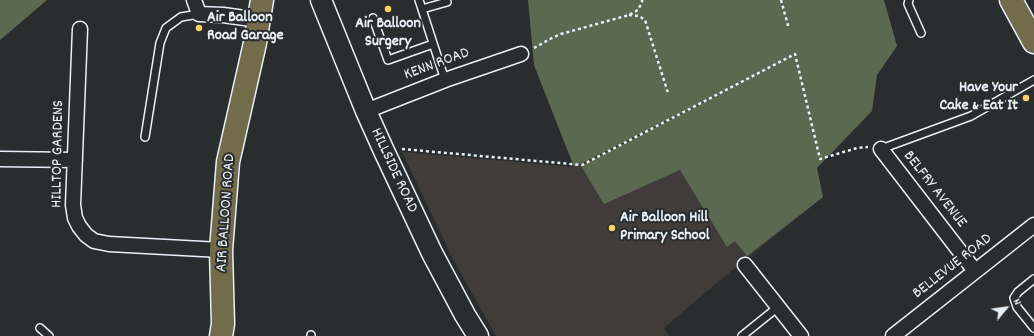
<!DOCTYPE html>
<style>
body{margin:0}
#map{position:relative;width:1034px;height:336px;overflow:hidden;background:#2a2d2e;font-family:Dekko,sans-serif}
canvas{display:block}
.north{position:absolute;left:986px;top:288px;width:40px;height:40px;-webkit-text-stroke:3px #2a2d2e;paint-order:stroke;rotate:61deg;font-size:11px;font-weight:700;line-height:16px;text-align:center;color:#e8f1f8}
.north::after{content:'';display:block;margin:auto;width:14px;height:18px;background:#e8f1f8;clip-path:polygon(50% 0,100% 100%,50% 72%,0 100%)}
</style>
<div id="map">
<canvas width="1034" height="336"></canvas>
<div class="north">N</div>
</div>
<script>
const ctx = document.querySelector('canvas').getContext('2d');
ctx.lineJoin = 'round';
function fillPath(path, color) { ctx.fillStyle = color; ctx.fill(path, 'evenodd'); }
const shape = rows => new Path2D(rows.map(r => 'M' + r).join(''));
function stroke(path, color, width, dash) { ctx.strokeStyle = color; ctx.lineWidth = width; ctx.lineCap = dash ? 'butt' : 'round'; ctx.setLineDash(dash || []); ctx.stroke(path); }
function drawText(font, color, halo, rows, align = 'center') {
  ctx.font = font + ' Dekko,sans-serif'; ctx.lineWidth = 4; ctx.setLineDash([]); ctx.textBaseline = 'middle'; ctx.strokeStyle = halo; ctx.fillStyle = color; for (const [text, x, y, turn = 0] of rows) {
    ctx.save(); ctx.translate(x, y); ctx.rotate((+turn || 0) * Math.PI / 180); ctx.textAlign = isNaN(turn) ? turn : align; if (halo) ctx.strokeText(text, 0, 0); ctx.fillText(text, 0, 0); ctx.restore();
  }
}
fillPath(shape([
 [790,59,823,197,719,281,664,328,669,336,496,336,453,259,402,152,574,167]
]), '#3f3c3a');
fillPath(shape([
 [0,0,47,0,0,40],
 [528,0,884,0,897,46,877,75,872,111,817,168,823,197,747,256,735,241,727,247,680,170,604,204,581,166,740,84,574,167,534,65]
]), '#5c6951');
const lane = shape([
 [419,0,445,80],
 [909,0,908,4,921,33],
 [422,9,447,2],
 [373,18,388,60,433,44],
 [145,137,160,43,166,28,181,17,199,14],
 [881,149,971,116,1034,80],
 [1034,279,1018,292,1014,298,1017,307,1034,328],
 [40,328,49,336],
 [311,335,311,336],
 [742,336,778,307]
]);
const street = shape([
 [194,0,199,14,223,15,259,20],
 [80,29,73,205,75,218,79,226,86,235,94,241,109,244,221,250],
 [366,111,445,80,521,54],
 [881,149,975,271],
 [0,159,75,160],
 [745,265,801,336],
 [893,336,1034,225]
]);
const secondary = shape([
 [321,0,366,111,384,151,432,253,465,315,478,336]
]);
const primary = shape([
 [1011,0,1034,42],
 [221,336,223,324,221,250,228,162,255,43,262,0]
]);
stroke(lane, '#e8f1f8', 10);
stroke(street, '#e8f1f8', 17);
stroke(secondary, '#e8f1f8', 23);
stroke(primary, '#e8f1f8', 25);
stroke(shape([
 [781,0,789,29],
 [629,15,639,16,645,20,668,93],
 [534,48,552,38,561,34,629,15,638,10,642,2,642,0],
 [402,149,582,165,795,54,820,159,857,148,868,147]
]), '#e8f1f8', 2.5, [3, 3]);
stroke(lane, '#2a2d2e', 7);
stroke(street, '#2a2d2e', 14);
stroke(secondary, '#2a2d2e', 20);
stroke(primary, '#726c4b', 22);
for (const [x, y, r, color] of [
 [388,9,4,"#ffd166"],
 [199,28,4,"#ffd166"],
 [1026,98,4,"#ffd166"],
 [612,228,4,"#ffd166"]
]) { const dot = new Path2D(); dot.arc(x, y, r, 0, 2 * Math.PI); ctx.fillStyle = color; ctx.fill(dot); stroke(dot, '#2a2d2e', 1.5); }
drawText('bold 16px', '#e8f1f8', '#2a2d2e', [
 ["Air Balloon",207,19],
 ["Road Garage",207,37],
 ["Air Balloon",388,25,"center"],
 ["Surgery",388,43,"center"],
 ["Have Your",1018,89,"right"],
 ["Cake & Eat It",1018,107,"right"],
 ["Air Balloon Hill",620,219],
 ["Primary School",620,237]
], 'left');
drawText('16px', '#e8f1f8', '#2a2d2e', [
 ["KENN ROAD",437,65,-20],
 ["HILLTOP GARDENS",59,154,-89],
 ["HILLSIDE ROAD",393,171,65],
 ["BELFRY AVENUE",934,190,52],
 ["AIR BALLOON ROAD",227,213,-86],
 ["BELLEVUE ROAD",953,267,-38]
]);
</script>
